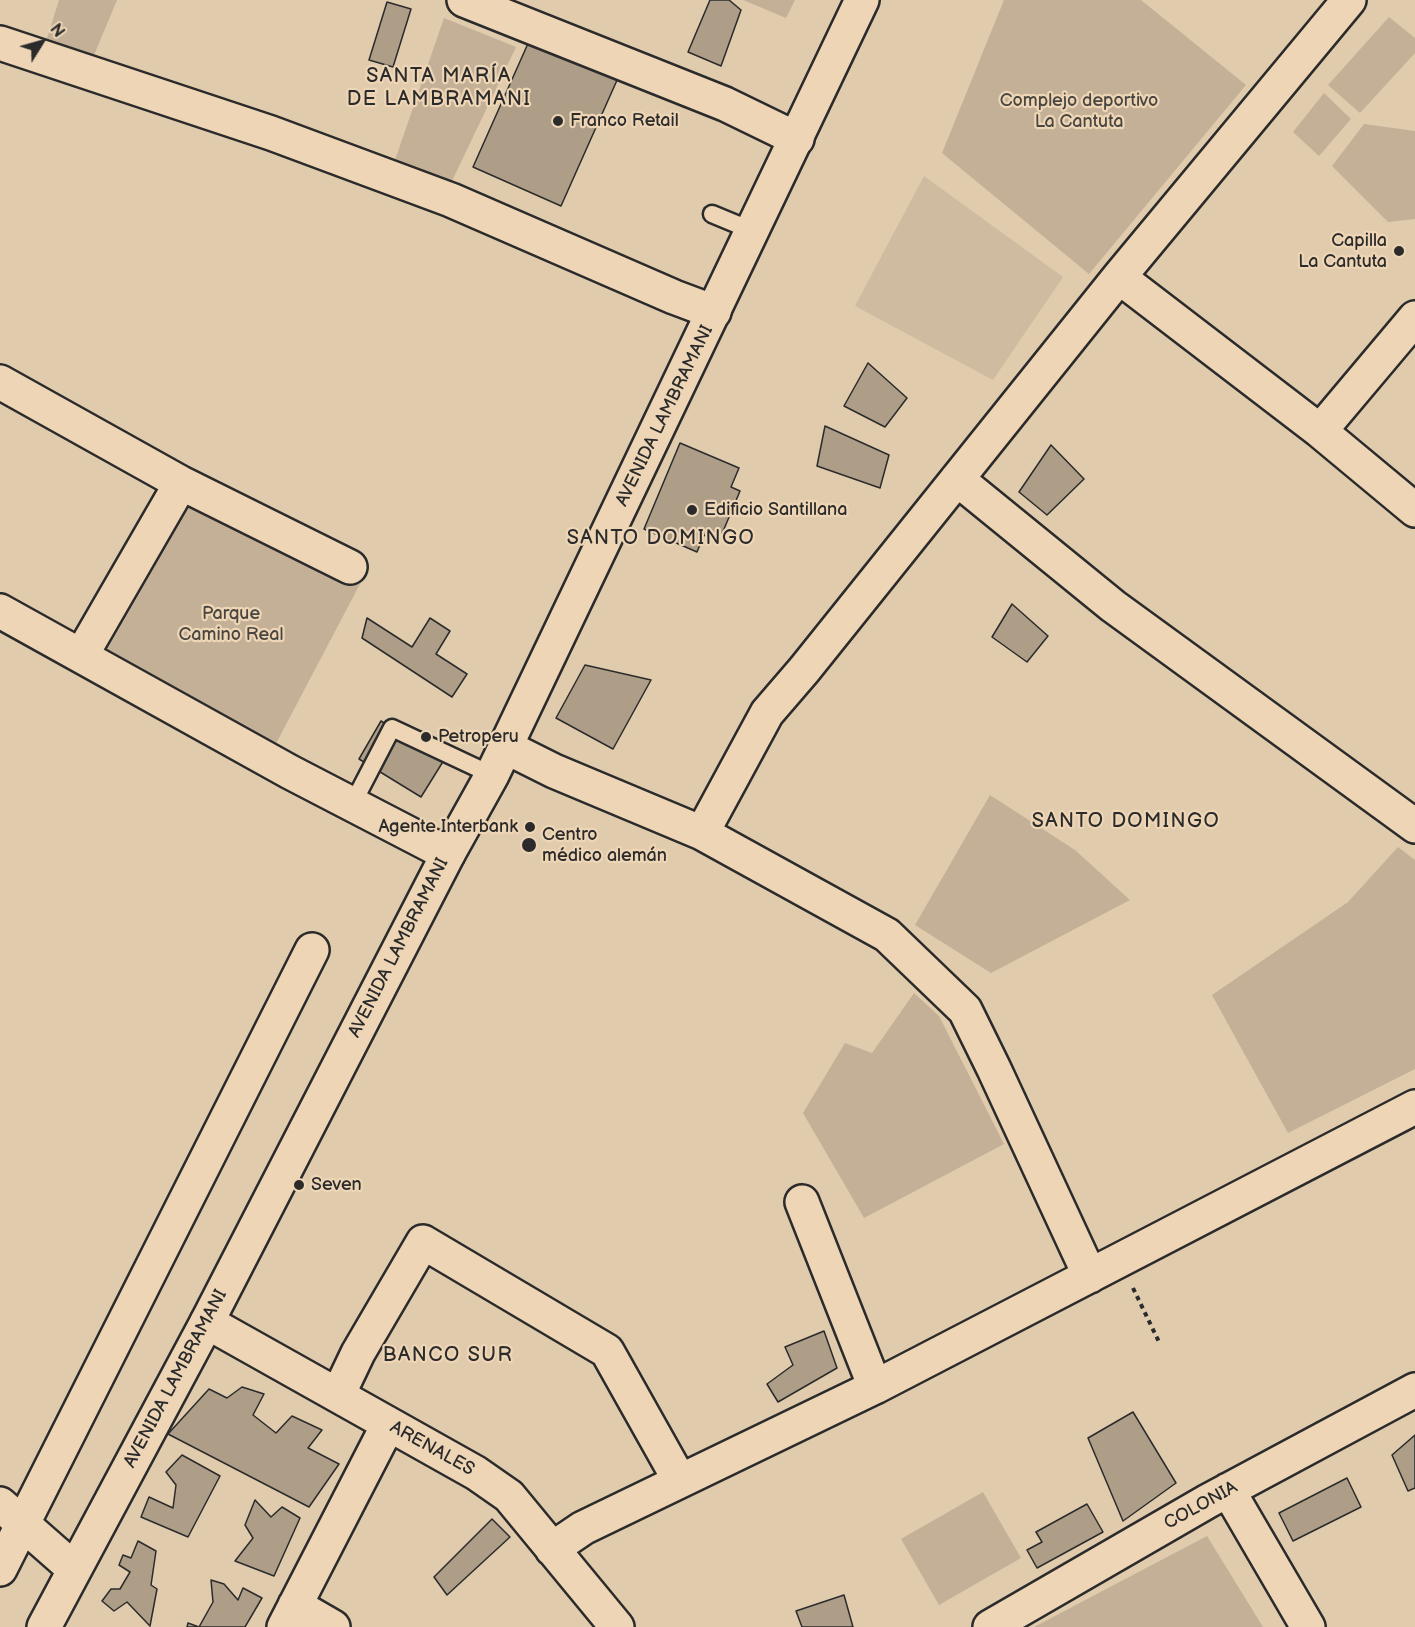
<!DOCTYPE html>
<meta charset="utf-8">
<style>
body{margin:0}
#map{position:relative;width:1415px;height:1627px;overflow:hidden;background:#e1cbad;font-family:"Balsamiq Sans",sans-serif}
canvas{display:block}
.north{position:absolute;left:12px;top:12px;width:60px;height:60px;-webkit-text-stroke:4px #edd5b5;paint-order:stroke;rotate:53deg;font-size:16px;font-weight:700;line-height:24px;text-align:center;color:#2b2b2b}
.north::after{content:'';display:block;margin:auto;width:21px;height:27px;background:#2b2b2b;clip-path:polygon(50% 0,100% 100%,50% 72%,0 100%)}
</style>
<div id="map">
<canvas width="1415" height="1627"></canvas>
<div class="north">N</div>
</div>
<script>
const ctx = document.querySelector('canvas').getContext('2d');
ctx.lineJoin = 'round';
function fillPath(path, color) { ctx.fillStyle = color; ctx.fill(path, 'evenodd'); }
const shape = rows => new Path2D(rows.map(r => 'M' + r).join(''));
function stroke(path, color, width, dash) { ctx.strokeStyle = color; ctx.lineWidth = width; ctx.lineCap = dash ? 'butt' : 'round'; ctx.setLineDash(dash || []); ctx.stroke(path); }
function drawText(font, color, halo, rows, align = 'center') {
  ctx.font = font + ' "Balsamiq Sans",sans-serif'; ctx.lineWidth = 4.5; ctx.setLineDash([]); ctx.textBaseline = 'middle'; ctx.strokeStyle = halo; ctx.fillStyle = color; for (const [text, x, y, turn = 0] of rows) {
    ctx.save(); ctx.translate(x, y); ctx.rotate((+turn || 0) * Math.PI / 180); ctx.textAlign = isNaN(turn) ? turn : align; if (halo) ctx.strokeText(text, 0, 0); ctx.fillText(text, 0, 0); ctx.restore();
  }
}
fillPath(shape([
 [924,176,1063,277,993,380,855,306]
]), '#cfbba0');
fillPath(shape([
 [59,0,117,0,92,60,46,42],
 [743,0,795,0,786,18],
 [1004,0,1141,0,1246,85,1089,274,942,153],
 [1389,17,1415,38,1415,53,1360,113,1328,85],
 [444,18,516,47,451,183,395,160],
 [1324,93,1351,119,1319,156,1293,132],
 [1364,124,1415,131,1415,219,1388,222,1332,166],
 [196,495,361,582,270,755,100,662],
 [990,795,1075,850,1130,900,991,973,915,925],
 [1398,847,1415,860,1415,1069,1288,1133,1212,995,1348,902],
 [914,993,939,1016,1004,1144,864,1218,803,1113,845,1043,872,1053],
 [983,1492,1021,1558,939,1605,901,1539],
 [1207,1536,1263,1627,1034,1627]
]), '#c3b097');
const building = shape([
 [710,0,729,0,741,10,721,66,688,52,710,0],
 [387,2,411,9,393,67,369,60,387,2],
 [530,39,618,78,561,206,473,167,530,39],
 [868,363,907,398,885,427,844,406,868,363],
 [825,426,889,455,880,488,817,466,825,426],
 [680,443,739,468,731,487,740,491,719,541,704,535,697,552,644,529,680,443],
 [1051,445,1084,479,1047,515,1019,492,1051,445],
 [1012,604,1048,636,1027,662,992,637,1012,604],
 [367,618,412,647,430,618,450,631,436,654,467,674,452,697,362,638,367,618],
 [585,665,651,680,613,749,556,718,585,665],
 [381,721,444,760,421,797,359,759,381,721],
 [824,1331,837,1368,778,1402,767,1384,793,1365,785,1347,824,1331],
 [242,1387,264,1394,253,1415,276,1433,292,1416,322,1430,308,1448,339,1464,309,1507,168,1434,209,1389,227,1398,242,1387],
 [1133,1412,1176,1483,1123,1521,1088,1438,1133,1412],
 [1415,1435,1415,1488,1408,1491,1392,1455,1415,1435],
 [182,1455,220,1476,188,1537,141,1517,149,1497,173,1508,176,1485,166,1472,182,1455],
 [1347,1478,1361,1507,1293,1541,1279,1513,1347,1478],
 [255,1500,271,1517,282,1507,300,1518,274,1576,235,1561,253,1538,245,1525,255,1500],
 [1087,1504,1103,1532,1037,1568,1027,1550,1042,1542,1036,1532,1087,1504],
 [492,1519,510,1537,447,1595,434,1577,492,1519],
 [138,1541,156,1551,151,1585,157,1589,150,1626,127,1602,114,1611,102,1601,111,1589,120,1589,130,1572,119,1565,123,1555,131,1558,138,1541],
 [211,1580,224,1584,238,1600,243,1588,262,1598,245,1627,187,1627,188,1623,199,1627,213,1602,211,1580],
 [844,1595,853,1627,802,1627,796,1611,844,1595]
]);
fillPath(building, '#ae9e88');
stroke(building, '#2b2b2b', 1.5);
const service = shape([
 [712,214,753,231],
 [352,805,392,728,492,775]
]);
const minor = shape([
 [464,0,725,104,797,139],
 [0,43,271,133,451,200,674,297,714,312],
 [1119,277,1320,431,1415,510],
 [0,382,181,483,350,567],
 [1320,431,1415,318],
 [957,479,1113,606,1415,826],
 [0,611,290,772,448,854],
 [81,656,181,483],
 [506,747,554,771,702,833,887,935,965,1010,994,1069,1090,1276],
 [702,833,767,713,804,670,1119,277,1349,0],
 [802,1202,875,1387],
 [207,1322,476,1473,509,1496,617,1627],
 [338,1395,358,1353,423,1242,607,1351,680,1481],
 [1228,1490,1308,1627],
 [0,1504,74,1569],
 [552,1549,583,1528,875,1387,1415,1107],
 [0,1569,312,950],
 [295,1605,333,1627],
 [284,1627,388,1425],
 [990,1627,1208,1501,1415,1390]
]);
const secondary = shape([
 [44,1627,207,1322,448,854,492,775,862,0]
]);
stroke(service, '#2b2b2b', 21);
stroke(minor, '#2b2b2b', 38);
stroke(secondary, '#2b2b2b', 38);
stroke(shape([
 [1133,1288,1160,1344]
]), '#2b2b2b', 4, [4.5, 4.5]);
stroke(service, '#edd5b5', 16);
stroke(minor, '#edd5b5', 33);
stroke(secondary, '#edd5b5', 33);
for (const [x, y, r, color] of [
 [558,121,6,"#2b2b2b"],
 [1399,251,6,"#2b2b2b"],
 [692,510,6,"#2b2b2b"],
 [426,737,6,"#2b2b2b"],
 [530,827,6,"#2b2b2b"],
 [529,845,8,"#2b2b2b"],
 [299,1185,6,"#2b2b2b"]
]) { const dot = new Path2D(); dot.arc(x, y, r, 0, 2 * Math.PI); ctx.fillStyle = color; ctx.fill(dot); stroke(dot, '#edd5b5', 2); }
drawText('18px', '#494641', '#edd5b5', [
 ["Complejo deportivo",1079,101],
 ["La Cantuta",1079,122],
 ["Parque",231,614],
 ["Camino Real",231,635]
]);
drawText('18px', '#2b2b2b', '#edd5b5', [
 ["Franco Retail",570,121],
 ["Capilla",1387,241,"right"],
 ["La Cantuta",1387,262,"right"],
 ["Edificio Santillana",704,510],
 ["Petroperu",438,737],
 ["Agente Interbank",518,827,"right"],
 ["Centro",542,835],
 ["médico alemán",542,856],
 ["Seven",311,1185]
], 'left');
drawText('18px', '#2b2b2b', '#edd5b5', [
 ["AVENIDA LAMBRAMANI",665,416,-64],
 ["AVENIDA LAMBRAMANI",399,948,-63],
 ["AVENIDA LAMBRAMANI",176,1379,-62],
 ["ARENALES",432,1449,29],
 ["COLONIA",1201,1506,-29]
]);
ctx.letterSpacing = '1.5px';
drawText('20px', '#2b2b2b', '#edd5b5', [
 ["SANTA MARÍA",439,77],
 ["DE LAMBRAMANI",439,100],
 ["SANTO DOMINGO",661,539],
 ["SANTO DOMINGO",1126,822],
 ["BANCO SUR",448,1356]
]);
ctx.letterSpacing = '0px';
</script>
